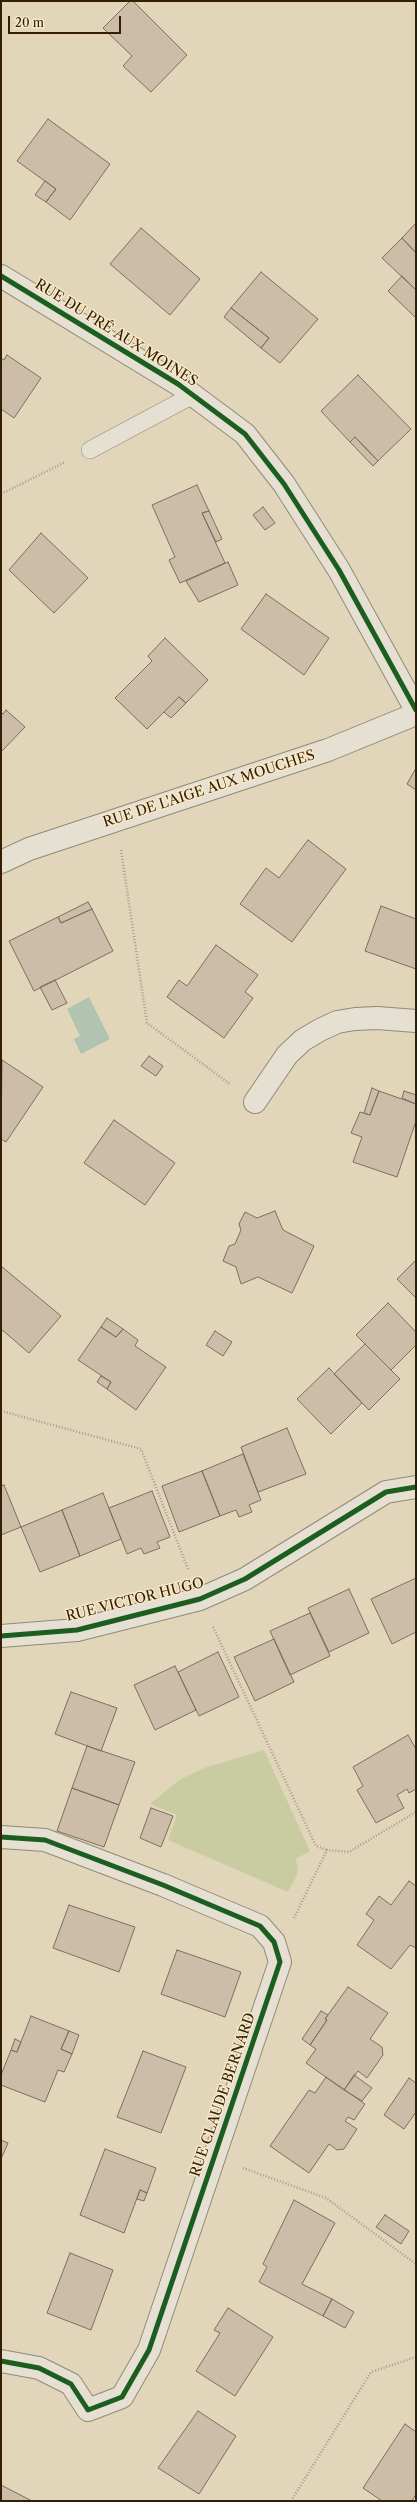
<!DOCTYPE html>
<meta charset="utf-8">
<style>
body{margin:0}
#map{position:relative;width:417px;height:2502px;overflow:hidden;background:#e1d6ba;font-family:"Libre Caslon Text",serif}
canvas{display:block}
.frame{position:absolute;inset:0;border:2px solid #351e01;pointer-events:none}
.scale{position:absolute;left:8px;top:16px;width:113px;height:18px;box-sizing:border-box;border:2px solid #351e01;border-top:0;padding-left:5px;font-size:12px;line-height:14px;white-space:nowrap;color:#351e01;-webkit-text-stroke:3px #f6e8c8;paint-order:stroke}
</style>
<div id="map">
<canvas width="417" height="2502"></canvas>
<div class="frame"></div>
<div class="scale">20 m</div>
</div>
<script>
const ctx = document.querySelector('canvas').getContext('2d');
ctx.lineJoin = 'round';
function fillPath(path, color) { ctx.fillStyle = color; ctx.fill(path, 'evenodd'); }
const shape = rows => new Path2D(rows.map(r => 'M' + r).join(''));
function stroke(path, color, width, dash) { ctx.strokeStyle = color; ctx.lineWidth = width; ctx.lineCap = dash ? 'butt' : 'round'; ctx.setLineDash(dash || []); ctx.stroke(path); }
function drawText(font, color, halo, rows, align = 'center') {
  ctx.font = font + ' "Libre Caslon Text",serif'; ctx.lineWidth = 3; ctx.setLineDash([]); ctx.textBaseline = 'middle'; ctx.strokeStyle = halo; ctx.fillStyle = color; for (const [text, x, y, turn = 0] of rows) {
    ctx.save(); ctx.translate(x, y); ctx.rotate((+turn || 0) * Math.PI / 180); ctx.textAlign = isNaN(turn) ? turn : align; if (halo) ctx.strokeText(text, 0, 0); ctx.fillText(text, 0, 0); ctx.restore();
  }
}
fillPath(shape([
 [264,1750,310,1851,296,1859,298,1869,296,1877,288,1892,168,1840,177,1815,150,1804,179,1780,204,1768]
]), '#c9cba1');
fillPath(shape([
 [89,997,110,1039,81,1054,74,1039,80,1036,67,1009]
]), '#b0c4af');
const building = shape([
 [130,1,133,1,187,55,151,92,123,66,132,56,103,28,130,1],
 [48,119,110,164,70,220,46,202,56,189,17,161,48,119],
 [45,181,56,189,46,202,35,195,45,181],
 [416,223,416,253,402,238,416,223],
 [141,228,200,279,170,315,110,264,141,228],
 [402,238,416,253,416,290,382,258,402,238],
 [261,272,318,319,280,363,261,348,269,338,231,308,261,272],
 [402,276,416,290,416,318,388,291,402,276],
 [231,308,269,338,261,348,224,317,231,308],
 [7,355,41,378,14,418,1,409,1,358,4,360,7,355],
 [358,375,411,429,378,461,355,437,350,442,321,411,358,375],
 [355,437,378,461,373,466,350,442,355,437],
 [197,485,209,511,202,513,225,563,180,583,169,560,175,557,152,505,197,485],
 [263,507,275,523,265,530,253,515,263,507],
 [209,511,222,539,216,542,202,513,209,511],
 [41,533,88,578,54,613,9,570,41,533],
 [228,562,238,585,199,602,186,581,228,562],
 [266,594,329,638,304,675,241,629,266,594],
 [165,638,208,680,186,703,179,697,147,729,115,698,152,661,148,656,165,638],
 [179,697,186,703,171,718,164,712,179,697],
 [6,710,25,727,1,752,1,712,3,714,6,710],
 [416,768,416,790,407,784,416,768],
 [308,840,346,869,292,942,240,904,266,868,279,878,308,840],
 [88,902,92,909,61,923,58,917,88,902],
 [381,906,416,919,416,969,365,951,381,906],
 [92,909,113,951,34,991,9,941,58,917,61,923,92,909],
 [216,945,258,975,245,992,253,998,224,1038,167,997,179,980,187,986,216,945],
 [55,980,67,1003,52,1010,40,987,55,980],
 [149,1056,163,1066,156,1076,141,1066,149,1056],
 [2,1060,43,1087,6,1142,1,1139,2,1060],
 [372,1088,379,1091,370,1115,364,1113,372,1088],
 [379,1091,416,1104,416,1121,397,1177,353,1162,362,1137,351,1133,360,1112,370,1115,379,1091],
 [404,1091,416,1095,416,1104,402,1098,404,1091],
 [114,1120,175,1163,145,1205,84,1163,114,1120],
 [275,1211,283,1230,314,1246,292,1293,258,1277,241,1284,236,1267,223,1261,229,1246,235,1244,241,1230,239,1224,245,1212,257,1218,275,1211],
 [416,1260,416,1298,397,1279,416,1260],
 [1,1266,61,1316,29,1353,1,1329,1,1266],
 [388,1303,416,1332,416,1345,391,1370,356,1335,388,1303],
 [107,1318,123,1329,116,1337,101,1327,107,1318],
 [101,1327,116,1337,123,1329,138,1340,135,1346,166,1367,136,1410,107,1389,111,1382,78,1360,101,1327],
 [215,1331,232,1342,223,1356,206,1345,215,1331],
 [365,1344,400,1379,369,1410,334,1374,365,1344],
 [329,1368,362,1403,331,1434,297,1399,329,1368],
 [101,1376,111,1382,107,1389,97,1382,101,1376],
 [287,1428,306,1474,258,1492,241,1447,287,1428],
 [243,1454,261,1500,249,1505,252,1512,239,1517,236,1510,220,1516,202,1471,243,1454],
 [202,1471,220,1516,179,1532,162,1486,202,1471],
 [4,1485,21,1527,1,1535,1,1486,4,1485],
 [152,1491,170,1537,157,1542,160,1548,144,1554,141,1548,127,1554,109,1508,152,1491],
 [103,1493,121,1539,80,1556,62,1510,103,1493],
 [62,1510,80,1556,40,1572,21,1527,62,1510],
 [416,1578,416,1632,392,1644,371,1599,416,1578],
 [349,1589,369,1633,329,1652,308,1608,349,1589],
 [310,1613,330,1656,290,1675,270,1631,310,1613],
 [274,1639,294,1682,255,1701,234,1657,274,1639],
 [218,1652,239,1697,199,1716,178,1672,218,1652],
 [175,1666,196,1710,155,1730,134,1685,175,1666],
 [71,1692,117,1708,101,1751,55,1734,71,1692],
 [408,1735,416,1749,416,1789,409,1793,407,1789,397,1795,404,1808,376,1823,357,1790,363,1786,353,1767,408,1735],
 [87,1746,135,1762,119,1805,72,1788,87,1746],
 [72,1788,119,1805,104,1847,57,1831,72,1788],
 [151,1808,173,1816,161,1847,140,1838,151,1808],
 [409,1881,416,1886,416,1948,410,1945,391,1969,357,1945,374,1920,366,1914,379,1896,391,1905,409,1881],
 [69,1905,135,1927,119,1972,53,1948,69,1905],
 [177,1950,241,1972,225,2017,161,1994,177,1950],
 [348,1987,388,2013,370,2039,382,2047,383,2055,367,2078,358,2071,344,2090,306,2063,316,2049,310,2045,327,2020,325,2019,348,1987],
 [321,2011,328,2015,325,2019,327,2020,310,2045,302,2039,321,2011],
 [31,2016,69,2031,61,2049,72,2054,64,2072,58,2070,45,2102,1,2085,1,2075,11,2050,17,2052,31,2016],
 [69,2031,79,2035,72,2054,61,2049,69,2031],
 [15,2039,21,2042,17,2052,11,2050,15,2039],
 [143,2051,186,2067,161,2133,117,2117,143,2051],
 [354,2075,372,2088,362,2101,344,2090,354,2075],
 [326,2077,365,2104,354,2120,348,2117,345,2121,357,2129,344,2149,337,2150,329,2144,309,2173,270,2146,309,2090,315,2093,326,2077],
 [409,2078,416,2083,416,2112,404,2129,384,2115,409,2078],
 [1,2140,8,2143,1,2159,1,2140],
 [105,2149,156,2168,147,2193,140,2190,124,2233,80,2215,105,2149],
 [140,2190,147,2193,144,2201,137,2199,140,2190],
 [294,2200,335,2223,302,2284,332,2299,323,2316,259,2282,267,2267,263,2264,294,2200],
 [385,2215,409,2231,401,2244,376,2227,385,2215],
 [70,2253,113,2270,91,2330,47,2313,70,2253],
 [332,2299,354,2312,345,2328,323,2316,332,2299],
 [228,2308,273,2337,235,2396,196,2371,220,2333,214,2330,228,2308],
 [198,2411,236,2436,199,2494,158,2468,198,2411],
 [405,2424,416,2432,416,2494,412,2501,382,2501,363,2488,405,2424],
 [1,2485,32,2501,1,2501,1,2485]
]);
fillPath(building, '#cdbda8');
stroke(building, '#79705e', 1);
const service = shape([
 [90,450,193,395]
]);
const minor = shape([
 [1,276,178,384,245,434,284,484,339,570,416,710],
 [1,862,29,849,328,750,416,714],
 [255,1102,287,1055,303,1040,320,1030,337,1022,355,1019,377,1018,416,1021],
 [1,1636,77,1630,200,1599,245,1579,386,1492,416,1487],
 [1,1837,45,1840,163,1885,260,1926,274,1942,280,1962,149,2350,122,2397,88,2410,71,2384,39,2368,1,2361]
]);
stroke(service, '#928976', 18);
stroke(minor, '#928976', 24);
stroke(shape([
 [1,494,65,462],
 [121,850,147,1023,230,1084],
 [1,1411,141,1449,188,1569],
 [213,1627,316,1846,327,1850],
 [294,1918,327,1850,349,1852,416,1812],
 [243,2168,326,2198,416,2264],
 [291,2501,371,2372,416,2357]
]), '#a49d90', 2.5, [1, 2]);
stroke(service, '#e6e0d3', 17);
stroke(minor, '#e6e0d3', 22);
stroke(shape([
 [1,276,178,384,245,434,284,484,339,570,416,710],
 [1,1636,77,1630,200,1599,245,1579,386,1492,416,1487],
 [1,1837,45,1840,163,1885,260,1926,274,1942,280,1962,149,2350,122,2397,88,2410,71,2384,39,2368,1,2361]
]), '#1b5e20', 5);
drawText('14px', '#351e01', '#f6e8c8', [
 ["RUE DU PRÉ AUX MOINES",116,333,32],
 ["RUE DE L'AIGE AUX MOUCHES",209,789,-18],
 ["RUE VICTOR HUGO",135,1600,-14],
 ["RUE CLAUDE BERNARD",223,2095,-71]
]);
</script>
